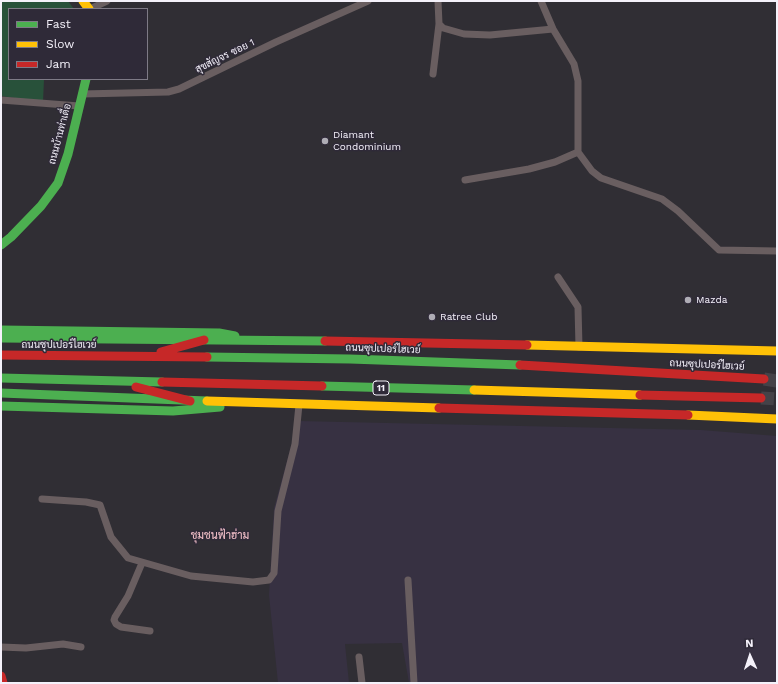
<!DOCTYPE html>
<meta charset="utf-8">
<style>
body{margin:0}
#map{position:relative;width:778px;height:684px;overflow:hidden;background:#302e34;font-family:"Work Sans",sans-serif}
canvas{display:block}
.frame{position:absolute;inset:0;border:2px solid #f4f1fa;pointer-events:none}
.legend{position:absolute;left:8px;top:8px;width:140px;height:72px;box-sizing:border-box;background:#2f2a38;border:1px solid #7e7a86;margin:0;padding:5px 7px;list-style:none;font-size:12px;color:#f4f1fa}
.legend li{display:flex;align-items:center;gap:8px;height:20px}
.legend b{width:20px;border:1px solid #7e7a86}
.north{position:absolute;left:730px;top:636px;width:40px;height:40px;-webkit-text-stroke:3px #2f2a38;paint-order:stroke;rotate:357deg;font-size:11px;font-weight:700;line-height:16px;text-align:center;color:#f4f1fa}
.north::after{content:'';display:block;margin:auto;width:14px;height:18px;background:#f4f1fa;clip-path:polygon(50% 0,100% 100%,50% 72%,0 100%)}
</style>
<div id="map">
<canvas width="778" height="684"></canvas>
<div class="frame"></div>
<ul class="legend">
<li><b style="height:5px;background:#4caf50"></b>Fast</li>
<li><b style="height:5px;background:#ffc107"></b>Slow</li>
<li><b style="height:5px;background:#c62828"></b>Jam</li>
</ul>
<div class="north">N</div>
</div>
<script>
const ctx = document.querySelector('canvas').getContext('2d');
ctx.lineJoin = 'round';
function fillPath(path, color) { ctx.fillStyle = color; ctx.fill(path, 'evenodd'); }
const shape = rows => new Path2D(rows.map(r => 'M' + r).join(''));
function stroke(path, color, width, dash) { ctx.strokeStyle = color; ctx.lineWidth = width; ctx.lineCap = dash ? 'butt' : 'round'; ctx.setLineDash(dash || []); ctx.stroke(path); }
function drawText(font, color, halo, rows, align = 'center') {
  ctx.font = font + ' "Work Sans",Sarabun,sans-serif'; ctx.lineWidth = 3; ctx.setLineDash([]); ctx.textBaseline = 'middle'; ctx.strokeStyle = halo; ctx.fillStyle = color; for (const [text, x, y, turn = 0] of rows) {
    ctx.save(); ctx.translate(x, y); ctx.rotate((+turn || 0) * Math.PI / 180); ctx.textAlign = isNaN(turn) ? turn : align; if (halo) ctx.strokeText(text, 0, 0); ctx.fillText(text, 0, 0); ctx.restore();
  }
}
fillPath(shape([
 [298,421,701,430,777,436,777,683,409,683,402,643,345,644,349,683,278,683,269,595,274,508]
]), '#373142');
fillPath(shape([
 [1,1,68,1,74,9,9,9,9,79,44,79,43,102,1,96]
]), '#28513a');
stroke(shape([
 [764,379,777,381],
 [761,398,777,399]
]), '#444248', 13, [13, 6]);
stroke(shape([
 [438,1,439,24,443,28,464,34,490,35,553,29],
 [541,1,553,29,574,64,578,81,578,152,592,171,601,178,662,199,678,211,719,250,777,251],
 [90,9,107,1],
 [433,74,439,24],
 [82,94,168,92,179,89,276,42,368,1],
 [1,100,79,106],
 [465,180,529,169,555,162,578,152],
 [558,277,578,307,579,347],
 [42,499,86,502,100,505,111,537,128,558,191,576,253,582,269,580,274,573,278,511,295,444,299,405],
 [142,563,128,596,115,617,114,620,116,624,121,627,150,631],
 [408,580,414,683],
 [1,647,26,648,63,644,81,647],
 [359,657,362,683]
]), '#695e60', 7);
stroke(shape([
 [1,245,11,237,41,206,58,183,68,154,86,79],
 [1,330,219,333,235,336],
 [1,338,325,341],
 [207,357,350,359,520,365],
 [1,378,162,382],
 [322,386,474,390],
 [1,393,207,401],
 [1,406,173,411,220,407]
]), '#4caf50', 9);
stroke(shape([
 [83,1,89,9],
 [527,345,777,351],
 [474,390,640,395],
 [207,401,439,408],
 [688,415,777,419]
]), '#ffc107', 9);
stroke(shape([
 [325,341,527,345],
 [161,352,204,340],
 [1,355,207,357],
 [520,365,764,379],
 [162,382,322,386],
 [136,387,190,401],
 [640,395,761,398],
 [439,408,688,415],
 [1,676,3,683]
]), '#c62828', 9);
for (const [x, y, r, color] of [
 [325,141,4,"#afadb5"],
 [688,300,4,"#afadb5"],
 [432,317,4,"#afadb5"]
]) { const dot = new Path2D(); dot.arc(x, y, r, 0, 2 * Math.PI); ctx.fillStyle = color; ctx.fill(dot); stroke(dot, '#2f2a38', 1.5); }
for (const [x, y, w] of [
 [381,388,16]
]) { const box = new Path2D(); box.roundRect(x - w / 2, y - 7, w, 14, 3); ctx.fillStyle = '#2f2a38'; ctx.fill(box); stroke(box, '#f4f1fa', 1); }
drawText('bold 9px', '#f4f1fa', null, [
 ["11",381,388]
]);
drawText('10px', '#f4f1fa', '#2f2a38', [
 ["สุขสัญจร ซอย 1",225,56,-26],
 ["ถนนบ้านท่าเดื่อ",60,134,-75],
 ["ถนนซุปเปอร์ไฮเวย์",59,345],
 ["ถนนซุปเปอร์ไฮเวย์",383,349,2],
 ["ถนนซุปเปอร์ไฮเวย์",707,365,3]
]);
drawText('10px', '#f4f1fa', '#2f2a38', [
 ["Diamant",333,135],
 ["Condominium",333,147],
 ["Mazda",696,300],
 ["Ratree Club",440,317]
], 'left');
drawText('11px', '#f9c5ce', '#2f2a38', [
 ["ชุมชนฟ้าฮ่าม",220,536]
]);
</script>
